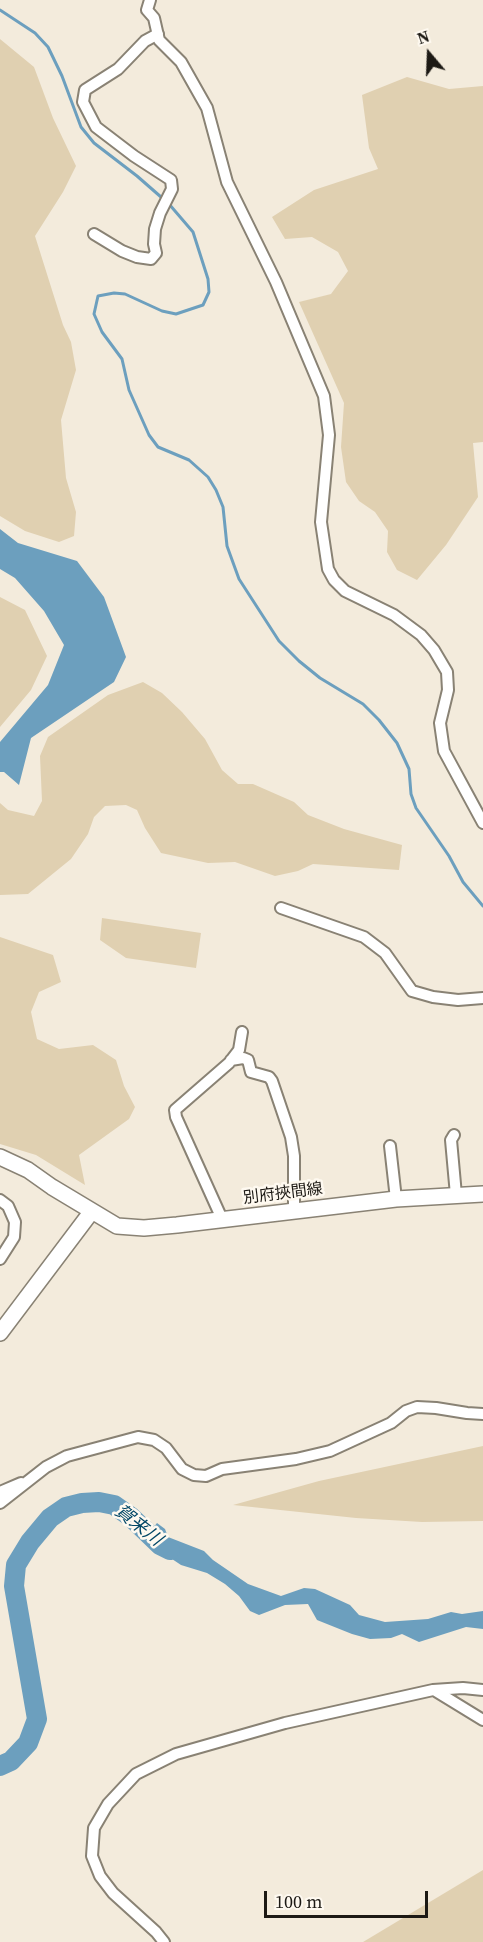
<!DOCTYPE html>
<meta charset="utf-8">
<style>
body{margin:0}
#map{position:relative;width:483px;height:1942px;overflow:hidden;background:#f3ebdc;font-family:"Source Serif 4",serif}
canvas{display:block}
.north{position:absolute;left:399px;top:24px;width:60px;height:60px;-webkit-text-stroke:4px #fef9f0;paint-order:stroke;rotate:341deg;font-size:16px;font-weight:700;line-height:24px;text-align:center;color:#1c1914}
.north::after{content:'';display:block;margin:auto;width:21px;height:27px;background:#1c1914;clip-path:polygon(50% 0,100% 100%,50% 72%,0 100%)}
.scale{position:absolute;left:264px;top:1891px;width:164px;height:27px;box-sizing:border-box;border:3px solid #1c1914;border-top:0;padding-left:8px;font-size:18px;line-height:21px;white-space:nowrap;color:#1c1914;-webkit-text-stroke:4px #fef9f0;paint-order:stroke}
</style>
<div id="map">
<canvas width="483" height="1942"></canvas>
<div class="north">N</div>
<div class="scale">100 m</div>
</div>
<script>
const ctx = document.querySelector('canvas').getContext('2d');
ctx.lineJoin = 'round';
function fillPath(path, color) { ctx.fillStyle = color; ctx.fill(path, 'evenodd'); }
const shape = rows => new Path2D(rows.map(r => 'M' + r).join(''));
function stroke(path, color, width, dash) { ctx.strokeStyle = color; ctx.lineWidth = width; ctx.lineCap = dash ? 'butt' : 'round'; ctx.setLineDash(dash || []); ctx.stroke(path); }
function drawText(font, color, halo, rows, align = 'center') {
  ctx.font = font + ' "Source Serif 4","Noto Sans JP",serif'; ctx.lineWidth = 5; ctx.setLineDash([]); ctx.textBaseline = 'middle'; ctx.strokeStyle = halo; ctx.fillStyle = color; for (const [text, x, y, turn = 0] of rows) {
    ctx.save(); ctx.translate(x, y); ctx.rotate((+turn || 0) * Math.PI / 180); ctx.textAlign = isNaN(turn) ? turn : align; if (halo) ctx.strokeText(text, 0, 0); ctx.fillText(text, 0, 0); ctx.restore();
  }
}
fillPath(shape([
 [0,39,34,67,53,118,76,166,63,192,35,236,63,325,71,342,76,370,61,420,66,478,76,512,74,536,59,542,25,531,0,516],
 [407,77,449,89,483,86,483,442,473,443,478,497,446,545,417,580,397,570,387,552,388,531,375,512,359,501,346,482,341,447,344,403,299,302,331,294,348,271,338,252,312,237,285,239,272,217,314,190,378,169,369,148,362,95],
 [0,597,25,610,47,656,31,690,0,727],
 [143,682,162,693,182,712,205,739,222,770,238,784,253,784,294,802,308,815,344,829,402,845,399,870,313,864,298,871,275,876,235,862,208,863,161,853,145,828,137,810,126,805,105,806,94,817,88,834,71,859,28,894,0,895,0,803,8,810,34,816,42,801,40,756,48,737,108,695],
 [102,918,201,933,196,968,126,958,100,940],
 [0,937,53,955,61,982,39,992,31,1012,37,1039,59,1049,93,1045,116,1060,124,1086,135,1107,129,1119,79,1155,85,1185,36,1155,0,1144],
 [483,1446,483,1521,422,1522,356,1518,233,1505,319,1481],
 [483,1870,483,1942,363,1942]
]), '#e0d0b1');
fillPath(shape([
 [0,529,18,543,77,561,104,597,126,657,114,682,31,738,19,785,4,772,0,772,0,742,48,685,64,645,44,611,15,578,0,569],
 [157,1523,165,1529,168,1537,204,1551,213,1560,248,1584,281,1596,304,1588,315,1589,350,1605,359,1615,385,1622,428,1619,451,1612,462,1614,483,1611,483,1629,466,1627,419,1642,402,1634,391,1638,370,1639,352,1634,317,1620,308,1604,285,1605,259,1615,250,1611,239,1596,225,1584,207,1573,181,1565,154,1547,145,1538]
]), '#6c9fbe');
stroke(shape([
 [0,10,35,33,48,47,62,76,81,127,94,143,137,176,169,204,193,232,208,279,209,292,203,305,176,314,162,311,125,294,114,293,98,296,94,314,102,332,122,359,129,390,149,435,158,447,189,460,208,477,216,490,223,507,227,546,239,579,279,641,299,661,320,678,363,704,379,720,397,743,409,769,411,794,416,808,449,856,463,882,483,906]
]), '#6c9fbe', 3);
stroke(shape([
 [0,1766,11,1761,28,1743,37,1719,14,1586,16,1565,30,1542,50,1518,66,1507,82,1503,99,1502,114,1505,131,1517,160,1545,170,1550]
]), '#6c9fbe', 20);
const street = shape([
 [150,0,147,10,154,18,159,40,181,62,207,108,227,182,276,282,324,396,329,435,321,522,328,569,334,580,345,591,394,615,421,635,434,650,447,672,448,690,440,723,444,751,483,823],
 [94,234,122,251,137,257,151,259,156,253,154,244,155,229,160,213,172,189,171,180,134,156,96,127,83,102,85,90,118,69,145,41,158,34],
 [281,908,364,937,385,953,412,991,433,997,458,1000,483,998],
 [231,1060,243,1058,248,1060,251,1072,269,1077,272,1081,291,1137,294,1156,294,1211],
 [454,1135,451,1140,456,1195],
 [390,1146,396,1199],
 [0,1200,8,1206,15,1222,14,1237,0,1259],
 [222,1219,176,1117,175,1110,229,1063,239,1050,242,1032],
 [0,1492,21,1483],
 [0,1503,46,1467,67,1456,138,1437,154,1440,166,1448,182,1469,194,1475,206,1476,222,1469,296,1459,330,1451,391,1423,406,1411,417,1407,436,1408,467,1413,483,1414],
 [434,1690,483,1720],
 [164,1942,156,1932,113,1893,100,1876,92,1856,94,1828,108,1804,136,1774,176,1754,285,1723,433,1690,463,1688,483,1690]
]);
const primary = shape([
 [0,1157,28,1170,52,1187,117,1226,144,1228,177,1225,396,1199,483,1194],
 [0,1333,92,1211]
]);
stroke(street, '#898274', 14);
stroke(primary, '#898274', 18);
stroke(street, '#fff', 10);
stroke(primary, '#fff', 15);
drawText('16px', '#1c1914', '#fef9f0', [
 ["別府挾間線",283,1194,-7]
]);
drawText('italic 18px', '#004666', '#fef9f0', [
 ["賀来川",138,1526,38]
]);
</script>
